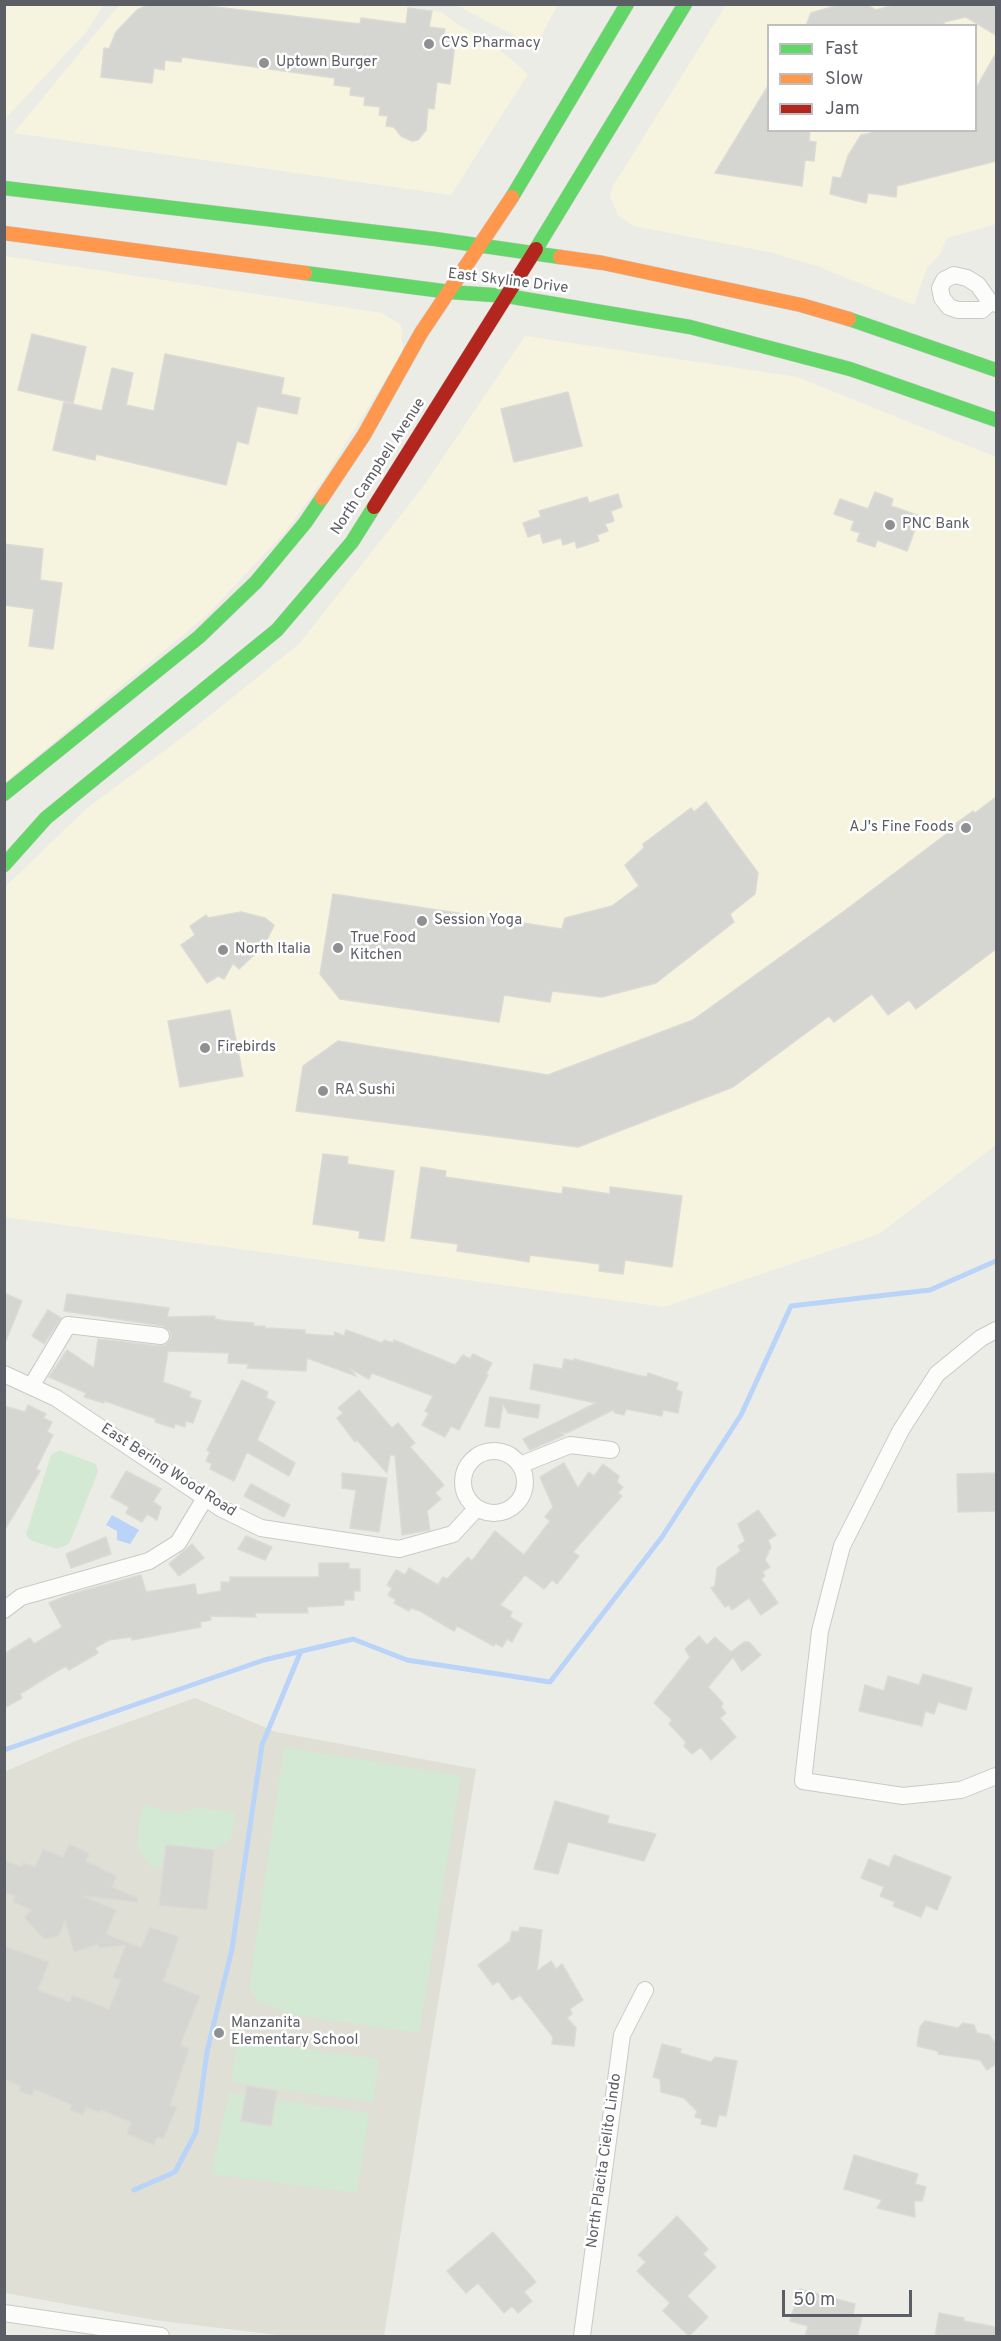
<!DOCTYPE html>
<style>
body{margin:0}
#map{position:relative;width:1001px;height:2341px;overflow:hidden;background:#ecece6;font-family:Overpass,sans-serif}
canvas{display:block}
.frame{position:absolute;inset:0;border:6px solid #5b5e64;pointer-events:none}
.legend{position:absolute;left:767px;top:24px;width:210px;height:108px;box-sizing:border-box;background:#fff;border:2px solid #bdbfc1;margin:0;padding:8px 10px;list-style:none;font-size:18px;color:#5b5e64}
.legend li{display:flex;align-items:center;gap:12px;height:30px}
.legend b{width:30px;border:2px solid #bdbfc1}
.scale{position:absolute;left:782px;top:2290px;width:130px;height:27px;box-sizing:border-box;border:3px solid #5b5e64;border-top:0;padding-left:8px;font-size:18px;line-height:21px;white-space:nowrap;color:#5b5e64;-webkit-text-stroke:4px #fff;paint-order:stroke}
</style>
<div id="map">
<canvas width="1001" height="2341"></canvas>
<div class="frame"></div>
<ul class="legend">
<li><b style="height:8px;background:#63d668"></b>Fast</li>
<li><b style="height:8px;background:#ff974d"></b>Slow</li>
<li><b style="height:8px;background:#b3261e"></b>Jam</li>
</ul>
<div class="scale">50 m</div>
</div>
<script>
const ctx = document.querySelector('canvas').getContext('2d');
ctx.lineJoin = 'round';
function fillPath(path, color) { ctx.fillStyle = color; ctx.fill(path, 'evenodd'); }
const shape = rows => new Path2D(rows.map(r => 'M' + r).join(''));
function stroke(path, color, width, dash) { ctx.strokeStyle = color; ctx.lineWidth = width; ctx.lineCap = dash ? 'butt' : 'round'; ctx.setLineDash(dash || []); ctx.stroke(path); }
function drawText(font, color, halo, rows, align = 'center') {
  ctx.font = font + ' Overpass,sans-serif'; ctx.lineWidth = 5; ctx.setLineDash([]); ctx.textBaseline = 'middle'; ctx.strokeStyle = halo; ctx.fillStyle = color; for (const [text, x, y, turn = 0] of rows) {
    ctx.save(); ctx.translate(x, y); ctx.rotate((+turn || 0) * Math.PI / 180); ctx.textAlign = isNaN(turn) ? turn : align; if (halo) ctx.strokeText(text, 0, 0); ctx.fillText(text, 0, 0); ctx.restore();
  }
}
fillPath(shape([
 [5,4,103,5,87,31,5,119],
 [392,4,441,12,460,26,488,40,528,74,451,195,14,133,119,5],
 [456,5,558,5,535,46],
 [726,5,996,5,996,224,947,238,940,254,927,268,914,305,817,266,769,252,633,226,618,215,610,197,613,186],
 [768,26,976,26,976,130,768,130],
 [4,256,382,313,401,325,403,351,323,480,285,532,207,615,4,783],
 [525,336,797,377,996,457,996,1145,879,1234,664,1307,5,1217,5,887,86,809,188,733,299,644,423,487]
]), '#f6f4de');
fillPath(shape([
 [195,1698,276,1732,476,1769,384,2336,286,2336,154,2320,5,2293,4,1772,73,1742]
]), '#dfdfd5');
fillPath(shape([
 [59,1450,96,1464,98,1472,69,1544,57,1549,30,1540,26,1534,51,1455],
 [284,1747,461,1776,419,2033,293,2015,259,2001,249,1989],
 [146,1804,162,1811,177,1813,198,1808,235,1812,231,1839,214,1850,166,1845,163,1868,151,1867,137,1848,140,1814],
 [237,2040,379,2059,373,2102,231,2082],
 [229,2093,369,2113,357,2193,211,2174]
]), '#d3e9d4');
fillPath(shape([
 [112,1515,139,1530,130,1544,117,1540,117,1531,106,1525]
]), '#b9d4f8');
stroke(shape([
 [4,1750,264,1660,353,1639,407,1660,550,1682,662,1537,741,1415,791,1306,930,1290,996,1261],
 [134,2190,175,2172,196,2132,207,2052,232,1949,262,1745,301,1651]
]), '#b9d4f8', 5);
const building = shape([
 [150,4,190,4,360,24,361,18,406,24,408,8,432,11,429,27,445,29,444,34,456,36,450,84,437,82,434,109,428,108,426,130,418,140,412,141,401,136,394,127,386,126,388,116,379,115,380,107,364,105,365,97,350,95,351,87,334,85,335,78,182,57,181,62,165,60,164,70,154,68,152,83,101,77,104,48,109,49,116,32,137,10,150,4],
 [842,4,865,4,876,10,897,4,996,4,996,35,966,17,944,22,945,26,806,26,811,13,842,4],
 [996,53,996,161,897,186,896,197,868,193,866,203,830,194,833,177,841,178,848,156,861,135,871,133,871,130,975,130,975,90,996,53],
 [768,86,768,130,810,130,809,141,816,142,814,161,805,160,802,186,715,173,768,86],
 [32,334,86,347,73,403,18,390,32,334],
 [165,354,284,378,281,394,300,398,297,414,257,406,248,444,237,441,226,485,96,454,95,460,53,450,64,402,102,411,112,368,133,373,126,405,154,411,165,354],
 [568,392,582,446,514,462,501,409,568,392],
 [875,492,893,499,891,506,920,516,907,551,877,540,875,547,857,541,860,533,851,530,854,521,834,514,840,499,868,509,875,492],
 [618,494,622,507,611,511,614,521,605,524,608,531,597,535,599,541,577,548,575,541,563,545,561,538,543,543,540,533,528,537,523,523,541,517,539,511,587,497,589,503,618,494],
 [4,544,43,549,40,580,62,583,53,649,29,646,34,609,4,605,4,544],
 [996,797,996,949,916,1009,909,1000,888,1015,872,994,834,1022,829,1016,733,1087,578,1147,296,1111,303,1066,338,1041,548,1075,693,1020,843,912,949,832,947,830,973,811,975,813,996,797],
 [706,802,758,873,755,894,730,914,734,922,656,983,602,997,552,991,550,1002,504,995,499,1022,340,999,320,974,333,894,562,929,565,918,612,906,639,886,625,865,644,848,643,844,691,808,694,812,706,802],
 [241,912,265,918,274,925,267,940,269,947,256,953,239,969,233,963,224,979,218,976,207,983,181,945,195,935,190,926,206,915,208,918,241,912],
 [230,1010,243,1076,180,1087,168,1021,230,1010],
 [323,1154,348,1157,347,1164,394,1171,384,1241,359,1238,360,1231,313,1224,323,1154],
 [421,1167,446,1171,445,1177,562,1194,563,1187,610,1194,610,1187,682,1196,672,1267,625,1260,623,1274,599,1271,600,1264,530,1255,529,1262,505,1258,457,1251,458,1244,411,1238,421,1167],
 [4,1293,22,1301,5,1343,4,1343,4,1293],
 [67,1294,169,1308,167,1317,215,1316,215,1319,226,1321,254,1323,253,1326,265,1326,265,1328,305,1330,305,1334,334,1336,335,1332,344,1336,346,1330,382,1343,384,1340,393,1343,394,1340,455,1365,463,1355,470,1359,473,1354,492,1363,486,1374,488,1375,459,1430,451,1426,445,1437,422,1425,429,1413,425,1411,433,1396,372,1373,369,1379,349,1368,356,1376,307,1358,306,1371,247,1368,249,1364,228,1363,229,1353,168,1351,163,1382,191,1392,189,1397,201,1401,193,1423,186,1421,185,1427,175,1424,174,1428,155,1422,156,1419,105,1401,104,1403,84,1397,86,1393,49,1377,67,1350,94,1368,98,1339,160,1346,166,1345,171,1338,170,1331,163,1326,64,1311,67,1294],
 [48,1310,61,1318,44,1344,32,1336,48,1310],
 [564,1359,573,1361,574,1359,637,1375,647,1377,648,1373,678,1383,676,1390,682,1392,678,1413,663,1410,662,1416,626,1409,624,1415,615,1413,613,1410,567,1433,560,1432,564,1435,530,1450,523,1439,596,1403,530,1389,534,1364,562,1369,564,1359],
 [242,1380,268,1392,266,1398,275,1402,257,1440,295,1463,289,1476,247,1452,234,1481,210,1469,212,1464,206,1461,210,1452,207,1450,242,1380],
 [359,1390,392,1428,398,1423,415,1443,410,1447,444,1485,435,1493,441,1499,427,1511,430,1530,402,1535,395,1455,390,1455,387,1473,357,1440,355,1442,337,1418,343,1413,338,1408,359,1390],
 [490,1397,540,1405,538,1418,508,1413,503,1404,499,1428,485,1426,490,1397],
 [28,1405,46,1414,43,1418,52,1422,47,1432,53,1435,36,1469,40,1471,4,1531,4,1406,25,1412,28,1405],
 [564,1463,578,1488,589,1472,594,1476,603,1464,619,1476,617,1482,623,1487,618,1493,622,1496,579,1545,573,1552,579,1556,557,1584,552,1580,544,1589,525,1575,500,1605,512,1612,510,1617,522,1624,512,1642,507,1639,502,1647,495,1643,494,1646,457,1626,454,1631,420,1611,411,1608,409,1611,394,1603,396,1600,388,1595,392,1588,387,1585,396,1570,405,1575,409,1568,438,1585,443,1577,447,1579,468,1557,472,1561,495,1531,524,1555,550,1521,545,1517,553,1507,540,1477,564,1463],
 [126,1471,161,1489,153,1502,161,1507,157,1520,147,1514,142,1522,126,1513,129,1507,111,1497,126,1471],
 [342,1473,387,1478,379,1532,350,1528,356,1490,342,1488,342,1473],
 [996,1473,996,1511,958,1512,957,1474,996,1473],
 [251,1484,290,1505,284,1517,244,1496,251,1484],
 [758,1510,776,1535,768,1540,771,1547,765,1560,770,1567,762,1572,765,1576,761,1579,778,1603,761,1615,749,1598,732,1610,729,1605,725,1607,711,1588,715,1586,717,1568,741,1551,738,1546,745,1541,738,1524,758,1510],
 [246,1536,272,1547,265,1560,238,1549,246,1536],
 [106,1537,111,1554,71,1568,66,1554,106,1537],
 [192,1544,204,1558,179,1576,169,1564,192,1544],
 [319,1563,349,1563,349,1569,360,1569,360,1591,354,1591,354,1600,344,1600,344,1605,307,1607,308,1613,255,1613,256,1617,210,1616,211,1620,200,1622,201,1627,132,1640,131,1637,109,1640,95,1648,98,1653,69,1670,66,1666,57,1671,20,1694,22,1698,4,1708,4,1654,30,1638,34,1644,62,1627,49,1603,71,1594,141,1575,146,1592,195,1584,197,1595,221,1591,221,1582,230,1582,230,1577,319,1577,319,1563],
 [699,1636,707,1645,715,1637,731,1652,744,1642,749,1642,761,1655,742,1671,733,1657,708,1687,723,1703,721,1707,726,1713,720,1718,736,1737,711,1760,701,1747,692,1754,684,1746,686,1742,669,1724,672,1720,654,1703,690,1657,685,1649,699,1636],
 [923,1674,972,1688,966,1710,938,1702,934,1714,925,1711,922,1726,859,1711,865,1685,884,1691,888,1676,919,1685,923,1674],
 [555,1801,609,1816,607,1823,656,1834,644,1861,568,1842,558,1874,534,1869,555,1801],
 [69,1844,89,1853,86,1861,116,1876,112,1887,138,1898,137,1902,83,1896,116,1910,106,1934,141,1948,150,1927,179,1937,163,1981,200,1996,180,2045,189,2049,170,2105,177,2107,163,2139,157,2137,154,2145,127,2134,131,2122,101,2110,100,2113,86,2107,83,2115,70,2110,72,2105,34,2089,32,2096,19,2091,21,2086,4,2079,4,1946,49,1962,38,1990,70,2002,72,1995,109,2009,121,1980,113,1977,126,1945,99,1948,98,1944,74,1952,65,1920,59,1936,44,1939,24,1917,32,1910,13,1902,15,1896,4,1892,4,1860,22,1867,23,1863,35,1867,43,1849,63,1857,69,1844],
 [166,1845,214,1850,207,1910,159,1905,166,1845],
 [894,1855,951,1877,937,1910,926,1905,921,1917,893,1906,895,1902,880,1896,884,1887,861,1878,869,1859,889,1867,894,1855],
 [520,1927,542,1930,537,1971,551,1961,556,1969,562,1964,583,2000,570,2009,572,2014,567,2018,576,2028,574,2046,552,2044,553,2037,520,1995,512,2000,498,1981,493,1985,478,1965,510,1941,512,1931,519,1932,520,1927],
 [925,2021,958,2028,963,2023,974,2025,977,2033,989,2035,996,2044,996,2064,987,2070,980,2060,938,2054,938,2051,917,2046,920,2027,925,2021],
 [662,2044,681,2049,680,2053,711,2062,715,2057,737,2061,726,2116,719,2115,716,2127,701,2124,702,2119,695,2117,697,2111,684,2098,661,2092,660,2079,653,2077,662,2044],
 [247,2086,277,2091,271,2126,241,2121,247,2086],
 [854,2155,918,2174,915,2184,926,2187,922,2201,914,2201,915,2217,877,2208,882,2200,844,2189,854,2155],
 [677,2216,708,2249,703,2254,716,2267,687,2296,708,2317,689,2336,663,2311,670,2303,637,2271,646,2262,638,2255,677,2216],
 [493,2232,536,2282,524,2292,532,2301,518,2313,512,2306,504,2313,478,2283,466,2293,447,2271,493,2232],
 [800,2289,855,2304,853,2315,862,2318,857,2337,805,2337,808,2326,790,2321,800,2289],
 [939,2313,964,2318,964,2321,996,2327,996,2337,935,2337,939,2313]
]);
fillPath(building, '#d5d5d1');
stroke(building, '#dbdad5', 1.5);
const street = shape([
 [990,302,982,310,958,310,949,307,942,298,940,288,944,280,954,275,967,278,978,285,990,302,996,304],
 [996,1330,981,1338,937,1374,901,1430,842,1546,820,1631,803,1781,903,1796,961,1790,996,1776],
 [4,1374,56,1398,222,1509,261,1528,399,1549,453,1534,477,1508],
 [32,1385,68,1325,161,1336],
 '463 1482a31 31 0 1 1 62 0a31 31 0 1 1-62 0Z',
 [520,1465,570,1445,611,1450],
 [4,1610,21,1597,149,1561,178,1543,205,1498],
 [4,2313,161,2336],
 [582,2336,622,2035,645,1990]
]);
const fast = shape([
 [4,188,435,239,560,257],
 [512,197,627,4],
 [536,249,685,4],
 [305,273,450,292,507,296,690,327,850,369,996,420],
 [849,319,996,370],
 [4,794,199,637,256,582,305,523,322,498],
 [4,865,46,818,277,630,352,542,374,507]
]);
const slow = shape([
 [4,233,305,273],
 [560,257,603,263,801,305,849,319],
 [322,498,364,435,421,333,512,197]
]);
const jam = shape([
 [374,507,536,249]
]);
stroke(street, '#c8cac8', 18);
stroke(fast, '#c7c8c7', 15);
stroke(slow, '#c7c8c7', 15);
stroke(jam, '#c7c8c7', 15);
stroke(street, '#fcfcfb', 16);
stroke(fast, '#63d668', 14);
stroke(slow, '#ff974d', 14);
stroke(jam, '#b3261e', 14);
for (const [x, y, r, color] of [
 [429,44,6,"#8e9092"],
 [264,63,6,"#8e9092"],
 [890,525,6,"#8e9092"],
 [966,828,6,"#8e9092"],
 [422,921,6,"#8e9092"],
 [338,948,6,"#8e9092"],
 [223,950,6,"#8e9092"],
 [205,1048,6,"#8e9092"],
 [323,1091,6,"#8e9092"],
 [219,2033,6,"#8e9092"]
]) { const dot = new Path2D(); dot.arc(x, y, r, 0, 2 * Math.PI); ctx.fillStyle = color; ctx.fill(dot); stroke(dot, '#fff', 2); }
drawText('15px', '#5b5e64', '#fff', [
 ["CVS Pharmacy",441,44],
 ["Uptown Burger",276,63],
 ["PNC Bank",902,525],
 ["AJ's Fine Foods",954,828,"right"],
 ["Session Yoga",434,921],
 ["True Food",350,939],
 ["Kitchen",350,956],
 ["North Italia",235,950],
 ["Firebirds",217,1048],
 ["RA Sushi",335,1091],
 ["Manzanita",231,2024],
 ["Elementary School",231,2041]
], 'left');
drawText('15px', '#5b5e64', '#fff', [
 ["East Skyline Drive",508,282,7],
 ["North Campbell Avenue",379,467,-57],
 ["East Bering Wood Road",168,1471,33],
 ["North Placita Cielito Lindo",605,2161,-82]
]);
</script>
